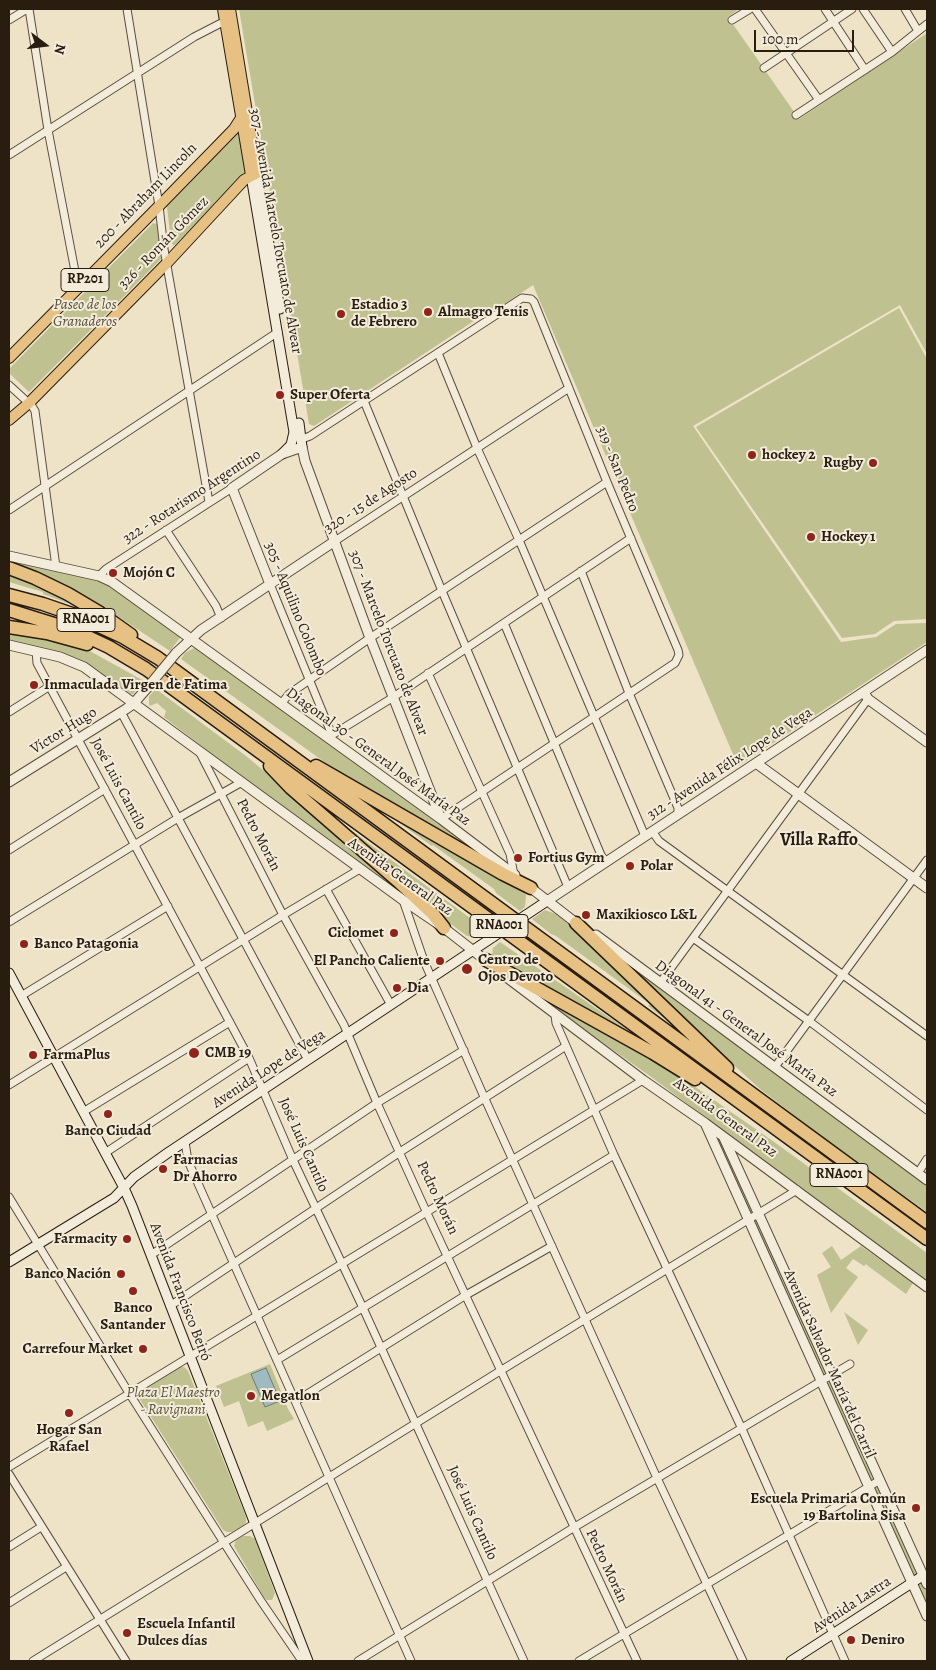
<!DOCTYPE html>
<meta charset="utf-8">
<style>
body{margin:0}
#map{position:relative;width:936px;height:1670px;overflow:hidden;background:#eee2c7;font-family:Alegreya,serif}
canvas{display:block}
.frame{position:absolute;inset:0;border:10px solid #291d10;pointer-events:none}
.north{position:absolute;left:20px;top:20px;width:50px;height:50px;-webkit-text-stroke:4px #f4ecdb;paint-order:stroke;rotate:105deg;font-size:14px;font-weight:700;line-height:20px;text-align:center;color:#291d10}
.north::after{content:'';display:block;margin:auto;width:18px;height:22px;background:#291d10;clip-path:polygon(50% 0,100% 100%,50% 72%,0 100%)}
.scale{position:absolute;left:754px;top:30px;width:100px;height:22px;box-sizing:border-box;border:2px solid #291d10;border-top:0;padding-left:6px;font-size:15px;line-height:18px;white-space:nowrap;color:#291d10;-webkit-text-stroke:4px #f4ecdb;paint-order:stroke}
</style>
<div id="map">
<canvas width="936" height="1670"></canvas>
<div class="frame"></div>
<div class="north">N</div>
<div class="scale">100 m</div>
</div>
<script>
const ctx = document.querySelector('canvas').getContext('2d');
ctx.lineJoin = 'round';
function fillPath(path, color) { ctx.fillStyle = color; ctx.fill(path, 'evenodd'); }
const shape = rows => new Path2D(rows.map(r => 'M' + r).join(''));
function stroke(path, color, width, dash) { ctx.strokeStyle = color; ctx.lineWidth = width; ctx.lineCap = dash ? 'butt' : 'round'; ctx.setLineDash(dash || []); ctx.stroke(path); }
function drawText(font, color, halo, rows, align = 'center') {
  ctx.font = font + ' Alegreya,serif'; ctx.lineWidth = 4; ctx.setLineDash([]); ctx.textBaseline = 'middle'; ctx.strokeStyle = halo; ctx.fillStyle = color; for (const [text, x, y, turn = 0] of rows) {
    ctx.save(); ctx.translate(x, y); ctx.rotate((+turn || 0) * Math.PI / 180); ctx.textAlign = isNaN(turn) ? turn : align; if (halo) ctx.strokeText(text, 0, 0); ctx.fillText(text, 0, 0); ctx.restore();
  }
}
fillPath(shape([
 [239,9,739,9,728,17,799,119,927,33,927,354,900,305,693,426,841,642,876,637,896,624,927,623,927,642,738,766,533,285,488,315,480,317,314,426,309,424],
 [238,132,246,173,175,245,173,245,171,243,167,206],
 [153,223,157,224,161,259,29,392,9,373,9,369],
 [899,308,927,359,927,619,894,621,875,634,842,638,696,427],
 [9,560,83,575,104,583,132,599,182,635,170,651,113,613,79,593,42,576,9,564],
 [9,571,69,600,69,602,67,603,43,594,43,592,9,582],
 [9,631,29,634,88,650,144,681,133,694,131,694,121,687,119,688,87,664,73,657,9,642],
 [194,648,198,649,494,862,337,771,181,659,185,653],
 [156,689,246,756,330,826,401,892,397,891,280,807,164,717,166,711,157,703,150,706,149,704,149,696],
 [378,808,522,890,526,895,525,907,520,911,496,893,494,889,433,845,432,846],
 [334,817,375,848,489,932,480,938,467,936,439,915],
 [545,910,556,914,587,938,667,1017,665,1019,648,1006,650,1004,556,936,551,934,532,919],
 [500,942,632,1033,630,1036,492,956,493,948],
 [637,972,927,1185,927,1212,816,1132,760,1089,635,975],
 [536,993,671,1070,777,1144,927,1253,927,1283,650,1076,535,995],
 [705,1123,724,1136,927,1584,927,1616],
 [832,1246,841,1260,861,1246,913,1283,906,1294,868,1266,866,1264,864,1266,853,1259,846,1268,858,1277,831,1313,817,1275,831,1267,822,1253],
 [844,1312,868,1330,858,1345],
 [270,1364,288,1409,294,1419,267,1431,263,1421,248,1427,239,1401,224,1407,216,1386],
 [180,1367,184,1367,188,1371,246,1517,246,1522,244,1525,232,1532,227,1532,223,1530,139,1398,138,1394,142,1389],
 [243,1536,250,1536,255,1539,275,1593,272,1600,267,1600,264,1597,234,1546,236,1540]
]), '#c0c191');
const water = shape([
 [266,1368,280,1401,265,1407,251,1374,266,1368]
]);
fillPath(water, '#9fbac0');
stroke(water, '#707b7a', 1);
const minor = shape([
 [29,9,48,130,78,287],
 [127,9,159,206,164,249,209,502],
 [755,9,819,100],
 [825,9,865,70],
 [863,9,892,52],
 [905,9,918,31],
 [9,20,27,9],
 [732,20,750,9],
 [764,68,852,9],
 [796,115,892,52,927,24],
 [9,155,194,37,227,20],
 [438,353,477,448,519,540,645,836],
 [9,385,32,406,35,411,56,567],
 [364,401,442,591,568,887],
 [302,439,310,436,522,298,531,299,534,302,607,482,678,650,679,655,675,663,441,819],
 [9,510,278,332],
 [166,530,216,606,221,618],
 [335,541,569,388],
 [581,571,629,693,678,808,678,815],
 [99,576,106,569,232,488],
 [270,584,332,735,330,739],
 [504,623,601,855,606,862],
 [36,651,37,663,249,1058,293,1160,363,1308,524,1661],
 [428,673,510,854,514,875],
 [281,704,289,694,370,638,607,482],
 [9,712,50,686],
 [121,712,308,1060],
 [332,735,392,698,631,538],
 [200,753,283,915,344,1025,377,1103,426,1211,637,1661],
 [652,831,659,841,927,1036],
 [9,850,105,789],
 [326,889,391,1005],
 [403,900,424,961,485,1099,657,1478,743,1661],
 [9,922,178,818,242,782],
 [693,938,809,1021,927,1110],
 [660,983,868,699],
 [21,996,168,906],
 [555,1015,556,1023,614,1155,742,1429,845,1661],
 [775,1067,927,860],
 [9,1085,283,915,360,869],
 [83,1112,230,1022],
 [185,1142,188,1161,411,1661],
 [105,1153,249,1058],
 [918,1173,927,1159],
 [9,1197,129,1393,261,1601,302,1661],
 [151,1255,377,1103,464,1050],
 [170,1306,400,1152,566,1046],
 [277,1360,614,1155],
 [296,1401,466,1295,552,1246],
 [9,1467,643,1080],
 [9,1474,126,1661],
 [9,1547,41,1527],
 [9,1603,66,1567],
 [33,1661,500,1371,797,1190],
 [358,1661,573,1528,850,1364],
 [579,1661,880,1480]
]);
const tertiary = shape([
 [9,556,99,576,112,582,441,819,515,875],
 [270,584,232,488,282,454,302,447,305,461,370,638,441,819],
 [9,645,60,657,84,667,403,900,444,928,489,963],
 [176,653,201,630,335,541],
 [864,692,868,699,927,742],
 [756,763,927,888],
 [9,782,126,709,133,704,148,687],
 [527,885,580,926],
 [547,901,927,650],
 [596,935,927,1180],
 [501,973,643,1080,705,1123,927,1287],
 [705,1123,927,1616],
 [724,1138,927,1584]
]);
const secondary = shape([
 [257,173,280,309],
 [251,176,294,432,291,445,282,454],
 [299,423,302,447],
 [526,915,547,901],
 [9,973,124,1188,132,1206,308,1661],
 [9,1262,114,1198,134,1177,169,1152,493,937],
 [791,1661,924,1575]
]);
const primary = shape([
 [223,9,251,175],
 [9,358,159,206,234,129,241,118],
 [9,420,29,403,167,263,244,180,257,173,230,9]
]);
const motorway = shape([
 [9,568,35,578,68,594,100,613,131,635],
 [9,595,43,604,75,615,123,637,158,658,927,1222],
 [9,610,73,630,109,647,146,669,927,1239],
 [9,627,47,633,87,644],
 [270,766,291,788,398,881,433,914,444,928],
 [316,766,503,874,531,888],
 [576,923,727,1068],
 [486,960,653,1053,695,1079]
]);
stroke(minor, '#5a4e3e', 9);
stroke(tertiary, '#5a4e3e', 11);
stroke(secondary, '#291d10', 11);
stroke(primary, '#291d10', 12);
stroke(motorway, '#291d10', 15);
stroke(minor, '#f4ecdb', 7);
stroke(tertiary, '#f4ecdb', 9);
stroke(secondary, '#f4ecdb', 9);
stroke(primary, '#e7c184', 10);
stroke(motorway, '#e7c184', 12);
const tertiaryBridge = shape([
 [148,687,176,653]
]);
const secondaryBridge = shape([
 [493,937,526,915]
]);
stroke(tertiaryBridge, '#5a4e3e', 11, []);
stroke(secondaryBridge, '#291d10', 11, []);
stroke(tertiaryBridge, '#f4ecdb', 9);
stroke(secondaryBridge, '#f4ecdb', 9);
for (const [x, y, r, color] of [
 [428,312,5,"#8f2418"],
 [341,314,5,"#8f2418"],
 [280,395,5,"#8f2418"],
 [752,455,5,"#8f2418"],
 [873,463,5,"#8f2418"],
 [811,537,5,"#8f2418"],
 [113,573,5,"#8f2418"],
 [34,685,5,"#8f2418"],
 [518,858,5,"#8f2418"],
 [630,866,5,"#8f2418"],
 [586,915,5,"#8f2418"],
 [394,933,5,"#8f2418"],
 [24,944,5,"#8f2418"],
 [440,961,5,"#8f2418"],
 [467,969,6,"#8f2418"],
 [397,988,5,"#8f2418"],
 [194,1053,6,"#8f2418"],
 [33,1055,5,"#8f2418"],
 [108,1114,5,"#8f2418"],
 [163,1169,5,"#8f2418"],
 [127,1239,5,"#8f2418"],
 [121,1274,5,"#8f2418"],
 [133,1291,5,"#8f2418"],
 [143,1349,5,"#8f2418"],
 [251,1396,5,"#8f2418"],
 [69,1413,5,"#8f2418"],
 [916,1508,5,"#8f2418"],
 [127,1633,5,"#8f2418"],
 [851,1640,5,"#8f2418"]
]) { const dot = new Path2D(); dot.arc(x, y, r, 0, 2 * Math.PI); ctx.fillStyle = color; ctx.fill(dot); stroke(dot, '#f4ecdb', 2); }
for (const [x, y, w] of [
 [85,280,48],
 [86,620,58],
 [499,926,58],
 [839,1175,58]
]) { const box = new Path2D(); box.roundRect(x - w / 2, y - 11.5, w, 23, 4); ctx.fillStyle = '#f4ecdb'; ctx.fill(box); stroke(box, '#291d10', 1); }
drawText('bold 14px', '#291d10', null, [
 ["RP201",85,280],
 ["RNA001",86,620],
 ["RNA001",499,926],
 ["RNA001",839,1175]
]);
drawText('15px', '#291d10', '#f4ecdb', [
 ["200 - Abraham Lincoln",146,196,-46],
 ["307 - Avenida Marcelo Torcuato de Alvear",275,231,80],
 ["326 - Román Gómez",164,243,-46],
 ["319 - San Pedro",617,469,68],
 ["322 - Rotarismo Argentino",192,497,-33],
 ["320 - 15 de Agosto",371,501,-33],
 ["305 - Aquilino Colombo",295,609,68],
 ["307 - Marcelo Torcuato de Alvear",388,643,69],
 ["Víctor Hugo",64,731,-32],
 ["Diagonal 30 - General José María Paz",378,757,36],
 ["312 - Avenida Félix Lope de Vega",730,764,-33],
 ["José Luis Cantilo",118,784,62],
 ["Pedro Morán",258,835,63],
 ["Avenida General Paz",400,877,35],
 ["Diagonal 41 - General José María Paz",746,1029,36],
 ["Avenida Lope de Vega",269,1069,-33],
 ["Avenida General Paz",725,1118,36],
 ["José Luis Cantilo",303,1145,66],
 ["Pedro Morán",437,1198,65],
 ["Avenida Francisco Beiró",180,1292,69],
 ["Avenida Salvador María del Carril",829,1364,66],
 ["José Luis Cantilo",472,1513,66],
 ["Pedro Morán",606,1566,65],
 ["Avenida Lastra",852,1605,-33]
]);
drawText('italic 15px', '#564e37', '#f4ecdb', [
 ["Paseo de los",85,305],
 ["Granaderos",85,322],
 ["Plaza El Maestro",173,1393],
 ["- Ravignani",173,1410]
]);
drawText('bold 15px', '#291d10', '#f4ecdb', [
 ["Estadio 3",351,305],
 ["de Febrero",351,322],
 ["Almagro Tenis",438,312],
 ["Super Oferta",290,395],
 ["hockey 2",762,455],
 ["Rugby",863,463,"right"],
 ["Hockey 1",821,537],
 ["Mojón C",123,573],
 ["Inmaculada Virgen de Fatima",44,685],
 ["Fortius Gym",528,858],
 ["Polar",640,866],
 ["Maxikiosco L&L",596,915],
 ["Ciclomet",384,933,"right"],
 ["Banco Patagonia",34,944],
 ["Centro de",478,960],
 ["Ojos Devoto",478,977],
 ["El Pancho Caliente",430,961,"right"],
 ["Dia",407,988],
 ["CMB 19",205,1053],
 ["FarmaPlus",43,1055],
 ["Banco Ciudad",108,1131,"center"],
 ["Farmacias",173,1160],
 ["Dr Ahorro",173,1177],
 ["Farmacity",117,1239,"right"],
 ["Banco Nación",111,1274,"right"],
 ["Banco",133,1308,"center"],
 ["Santander",133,1325,"center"],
 ["Carrefour Market",133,1349,"right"],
 ["Megatlon",261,1396],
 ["Hogar San",69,1430,"center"],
 ["Rafael",69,1447,"center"],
 ["Escuela Primaria Común",906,1499,"right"],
 ["19 Bartolina Sisa",906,1516,"right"],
 ["Escuela Infantil",137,1624],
 ["Dulces días",137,1641],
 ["Deniro",861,1640]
], 'left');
drawText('bold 18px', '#291d10', '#f4ecdb', [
 ["Villa Raffo",819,841]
]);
</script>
